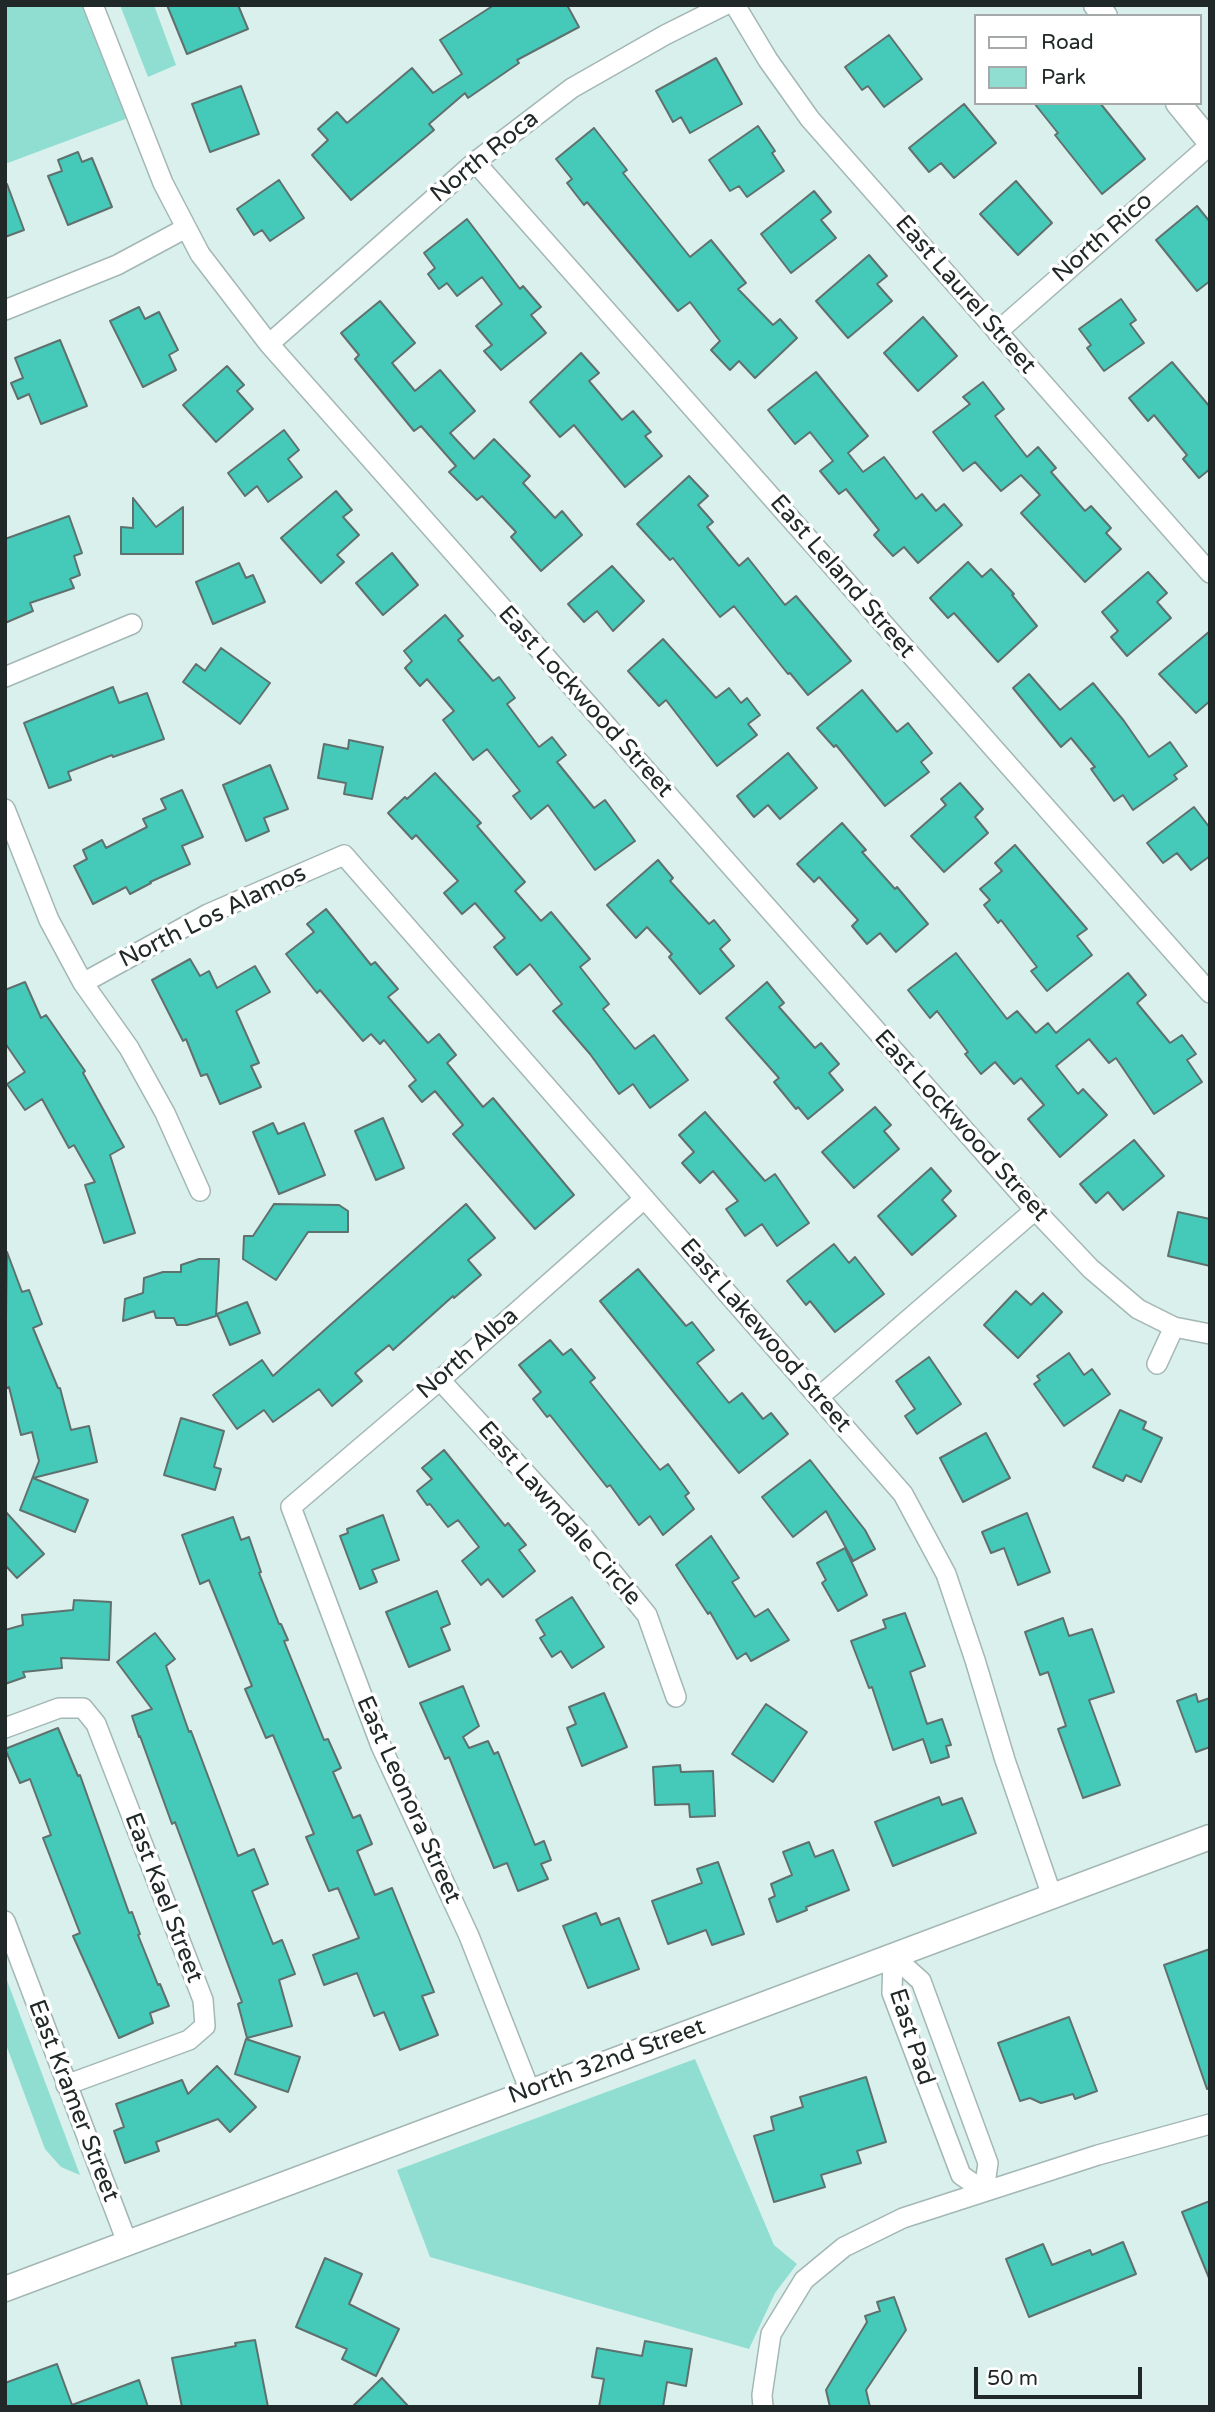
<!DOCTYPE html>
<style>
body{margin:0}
#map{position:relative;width:1215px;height:2412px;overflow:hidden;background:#daf0ec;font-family:"Varela Round",sans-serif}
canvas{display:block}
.frame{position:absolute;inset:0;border:7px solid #212928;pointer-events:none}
.legend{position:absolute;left:974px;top:14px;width:228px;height:91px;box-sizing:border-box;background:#fff;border:2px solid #a6a9a9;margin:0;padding:9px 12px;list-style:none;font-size:21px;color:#212928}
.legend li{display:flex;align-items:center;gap:14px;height:35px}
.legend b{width:35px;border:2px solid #a6a9a9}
.scale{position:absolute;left:974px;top:2367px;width:168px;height:32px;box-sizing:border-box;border:4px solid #212928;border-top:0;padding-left:9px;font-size:21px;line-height:24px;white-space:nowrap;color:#212928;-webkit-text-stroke:5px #fff;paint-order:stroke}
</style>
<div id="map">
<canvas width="1215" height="2412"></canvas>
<div class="frame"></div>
<ul class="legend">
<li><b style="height:9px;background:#fff"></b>Road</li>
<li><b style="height:19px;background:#90ded2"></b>Park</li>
</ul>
<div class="scale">50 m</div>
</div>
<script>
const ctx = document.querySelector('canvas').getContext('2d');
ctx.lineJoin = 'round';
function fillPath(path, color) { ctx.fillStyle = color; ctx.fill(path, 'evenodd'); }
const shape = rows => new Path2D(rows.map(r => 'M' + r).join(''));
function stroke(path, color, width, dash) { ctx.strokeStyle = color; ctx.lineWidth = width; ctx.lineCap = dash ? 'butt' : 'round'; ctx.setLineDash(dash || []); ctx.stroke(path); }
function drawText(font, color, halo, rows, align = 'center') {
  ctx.font = font + ' "Varela Round",sans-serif'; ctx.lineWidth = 7; ctx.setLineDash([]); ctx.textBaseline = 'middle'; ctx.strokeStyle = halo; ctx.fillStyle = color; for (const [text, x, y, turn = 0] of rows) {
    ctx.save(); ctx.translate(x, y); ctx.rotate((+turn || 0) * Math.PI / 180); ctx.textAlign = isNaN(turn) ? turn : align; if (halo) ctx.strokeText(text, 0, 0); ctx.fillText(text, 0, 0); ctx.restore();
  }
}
fillPath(shape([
 [5,5,93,5,136,115,5,164],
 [120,5,154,5,176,65,148,77],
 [5,1975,80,2175,61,2167,45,2149,5,2042],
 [695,2059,774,2245,797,2264,775,2293,749,2349,430,2257,397,2170]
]), '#90ded2');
const building = shape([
 [167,5,238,5,248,29,187,54,167,5],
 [494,5,567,5,579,27,517,60,519,63,468,98,465,93,429,124,434,130,351,200,312,155,328,140,318,129,337,112,347,123,412,68,433,93,462,74,440,40,494,5],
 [889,35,922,79,884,107,868,86,862,90,845,67,889,35],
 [716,58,742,104,690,133,681,117,673,122,656,91,716,58],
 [241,86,259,134,210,152,192,104,241,86],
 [1034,103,1100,103,1145,159,1102,194,1055,135,1058,133,1034,103],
 [964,104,996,143,954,178,941,163,929,172,909,148,964,104],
 [758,126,775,151,772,153,784,171,747,197,739,186,730,191,709,160,758,126],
 [594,128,627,170,623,173,690,257,711,240,746,283,738,289,773,325,780,319,797,338,755,378,739,361,730,370,711,350,720,341,690,302,678,311,587,202,584,205,567,183,572,179,556,159,594,128],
 [78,152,82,162,92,158,112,207,68,225,48,176,62,171,58,160,78,152],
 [279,180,304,218,270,241,262,230,254,235,237,209,279,180],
 [1016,181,1052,223,1018,255,980,214,1016,181],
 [5,184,7,184,24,230,5,237,5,184],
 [814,191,831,212,821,220,836,238,791,273,761,234,814,191],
 [1197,206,1210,222,1210,281,1197,291,1156,240,1197,206],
 [467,219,520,289,523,286,541,307,531,315,546,333,501,370,484,351,492,345,476,326,502,304,482,277,457,296,447,283,439,289,428,274,435,268,424,253,467,219],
 [869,255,887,276,877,284,892,301,848,338,816,301,869,255],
 [1121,299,1136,320,1130,324,1144,343,1104,371,1087,348,1091,345,1079,329,1121,299],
 [380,301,415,343,392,363,415,391,440,370,475,411,450,433,474,459,494,439,530,476,523,483,555,518,562,511,582,535,541,571,511,537,516,532,482,496,477,500,449,472,456,466,421,426,414,431,355,359,359,355,341,333,380,301],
 [139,307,145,319,159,312,178,350,169,355,176,370,143,387,110,321,139,307],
 [923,317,957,356,918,391,884,353,923,317],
 [60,340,87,406,41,424,29,394,18,399,11,383,23,378,15,358,60,340],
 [581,353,599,373,589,381,622,420,633,411,651,432,645,436,662,456,625,487,574,425,560,437,530,402,581,353],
 [1172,362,1210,407,1210,469,1199,478,1183,459,1187,455,1154,415,1148,421,1129,398,1172,362],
 [227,366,244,385,237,391,253,409,216,442,183,405,227,366],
 [816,372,868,436,848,453,863,472,884,457,916,499,922,494,936,511,944,504,962,525,918,563,904,547,893,556,874,535,879,530,846,489,839,494,820,471,833,461,810,432,795,444,768,410,816,372],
 [983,382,1004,409,995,416,1027,457,1038,447,1056,468,1051,472,1085,511,1091,506,1111,528,1106,533,1121,549,1085,582,1021,513,1040,495,1021,475,1001,491,975,462,963,471,933,432,970,404,963,397,983,382],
 [284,430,299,450,288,459,302,477,268,502,257,486,245,496,228,473,284,430],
 [689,476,708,496,698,505,713,522,707,527,739,566,748,558,785,605,796,596,851,661,808,695,790,673,788,674,734,606,720,617,673,558,670,560,637,524,689,476],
 [336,491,352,510,343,517,359,535,337,555,344,562,321,583,281,538,336,491],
 [133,498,156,527,183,507,183,554,121,554,121,527,133,528,133,498],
 [69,516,82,553,74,556,80,575,70,579,74,588,30,603,33,611,5,623,5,539,69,516],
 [392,553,418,585,383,615,356,583,392,553],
 [968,562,982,577,991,569,1014,594,1012,595,1037,626,998,662,954,613,948,618,930,598,968,562],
 [239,563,246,578,253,575,265,602,213,624,196,582,239,563],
 [612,566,644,601,613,631,597,611,584,622,568,604,612,566],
 [1148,572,1167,593,1157,602,1171,618,1127,656,1111,637,1118,631,1102,612,1148,572],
 [445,615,463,636,458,640,493,681,499,677,515,698,507,704,539,747,552,737,566,755,557,762,594,808,605,800,635,841,595,870,548,805,531,819,513,796,520,791,487,749,473,760,443,720,454,711,427,679,420,686,405,668,412,661,404,651,445,615],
 [1210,631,1210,701,1196,713,1159,674,1210,631],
 [663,639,716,698,729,688,741,703,747,698,760,715,748,724,757,735,717,766,666,700,659,706,628,671,663,639],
 [221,648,270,683,240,724,183,682,196,664,205,671,221,648],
 [1029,674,1060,710,1093,683,1124,721,1149,757,1170,742,1187,766,1174,775,1177,779,1133,810,1123,795,1114,801,1091,769,1095,767,1071,738,1061,747,1013,688,1029,674],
 [113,687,119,703,147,693,164,739,113,757,112,755,68,772,71,780,49,788,24,723,113,687],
 [862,690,897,732,908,723,932,753,921,762,929,772,885,806,836,745,834,747,817,728,862,690],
 [349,740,383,747,372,799,344,794,346,783,318,778,324,744,348,749,349,740],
 [788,753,817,788,780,819,768,805,754,817,737,796,788,753],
 [270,765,288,809,264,818,269,831,246,841,223,785,270,765],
 [435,773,481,823,477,826,525,882,515,891,541,921,551,912,590,959,580,967,609,1004,603,1009,635,1049,654,1035,688,1080,650,1108,633,1084,619,1094,590,1054,553,1011,562,1004,530,964,517,975,494,947,505,938,475,903,462,914,444,893,458,881,416,835,412,839,388,813,405,797,407,799,435,773],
 [960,783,983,809,975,817,988,833,944,872,911,836,946,805,941,799,960,783],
 [182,790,203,837,182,846,190,864,150,882,151,883,130,894,126,887,93,904,74,866,87,859,83,850,102,840,106,848,147,827,143,819,166,809,161,799,182,790],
 [1194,807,1210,828,1210,856,1191,870,1177,853,1163,863,1147,843,1194,807],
 [842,823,866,850,862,852,895,889,897,887,928,924,896,952,880,933,867,944,852,926,858,920,819,877,814,882,797,864,842,823],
 [1015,845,1087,929,1077,936,1092,955,1047,991,1031,971,1037,967,1001,920,998,923,984,905,990,900,980,889,1002,871,995,863,1015,845],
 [658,860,673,878,670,881,709,924,714,920,730,940,720,949,734,966,700,994,669,957,672,954,647,927,636,938,607,905,658,860],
 [326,909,371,965,375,962,398,989,388,997,428,1043,439,1034,456,1055,447,1063,483,1107,493,1098,574,1195,535,1229,453,1134,463,1125,435,1091,422,1102,409,1086,416,1080,384,1040,380,1044,371,1034,363,1041,320,990,317,993,286,954,314,932,307,924,326,909],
 [956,953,1007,1019,1017,1011,1036,1033,1048,1023,1056,1033,1128,973,1146,995,1137,1003,1170,1043,1182,1035,1196,1054,1187,1060,1202,1082,1154,1114,1116,1058,1109,1063,1089,1039,1056,1066,1078,1094,1083,1089,1107,1115,1060,1157,1028,1119,1044,1105,1021,1078,1014,1084,995,1062,981,1074,965,1054,968,1052,937,1011,930,1018,908,990,956,953],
 [190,959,200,976,209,971,217,988,255,966,270,992,236,1011,259,1063,251,1066,261,1087,220,1104,207,1074,201,1076,186,1039,183,1041,152,980,190,959],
 [25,982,41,1018,46,1015,85,1071,83,1073,124,1147,110,1155,135,1233,104,1243,85,1185,95,1182,74,1145,69,1148,42,1099,25,1110,7,1084,25,1072,5,1043,5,990,25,982],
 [767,982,784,1003,779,1007,815,1048,821,1043,839,1064,829,1073,843,1090,808,1119,798,1107,796,1109,774,1082,779,1078,726,1018,767,982],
 [875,1107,891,1125,884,1131,899,1149,854,1188,822,1152,875,1107],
 [705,1112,765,1181,775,1174,809,1223,777,1246,762,1224,745,1236,726,1209,738,1201,713,1171,700,1183,682,1163,694,1152,679,1135,705,1112],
 [383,1118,404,1168,376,1180,355,1131,383,1118],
 [273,1123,278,1134,304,1123,325,1175,279,1194,253,1132,273,1123],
 [1134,1140,1164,1176,1123,1210,1108,1192,1096,1203,1080,1184,1134,1140],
 [931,1168,951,1191,942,1200,956,1216,912,1255,878,1216,931,1168],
 [274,1204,339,1205,348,1211,348,1232,308,1232,276,1280,243,1259,244,1236,253,1236,274,1204],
 [466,1204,495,1238,468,1260,481,1275,454,1298,453,1296,393,1350,389,1345,355,1373,362,1381,332,1406,319,1389,273,1422,264,1410,237,1429,213,1395,262,1360,273,1376,466,1204],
 [1178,1212,1210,1219,1210,1266,1168,1256,1178,1212],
 [834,1244,849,1263,855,1257,884,1294,835,1332,810,1301,806,1305,787,1281,834,1244],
 [7,1252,22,1292,29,1290,42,1324,33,1328,58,1388,60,1388,71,1430,89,1426,97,1462,33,1478,88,1500,75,1532,20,1510,39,1461,32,1432,21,1435,9,1387,5,1389,7,1252],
 [199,1259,219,1259,216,1316,187,1325,177,1325,174,1318,156,1318,154,1311,123,1321,125,1299,143,1293,144,1278,163,1272,181,1272,181,1265,199,1259],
 [638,1269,686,1326,692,1322,714,1350,697,1363,729,1403,742,1393,763,1419,771,1413,788,1434,739,1473,600,1301,638,1269],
 [1016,1291,1031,1305,1043,1293,1062,1312,1018,1358,984,1325,1016,1291],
 [247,1302,260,1333,230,1345,217,1314,247,1302],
 [550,1340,563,1355,571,1349,595,1378,590,1382,660,1470,668,1464,689,1493,685,1496,694,1509,663,1535,650,1516,639,1525,610,1485,607,1487,550,1415,547,1417,533,1399,541,1392,519,1365,550,1340],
 [1069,1353,1084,1375,1092,1369,1110,1394,1064,1426,1034,1384,1040,1380,1037,1376,1069,1353],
 [929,1357,961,1404,917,1434,905,1416,915,1409,896,1381,929,1357],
 [1120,1410,1146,1422,1143,1429,1162,1438,1141,1482,1126,1475,1123,1481,1093,1467,1120,1410],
 [181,1418,224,1431,214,1467,221,1469,215,1490,164,1475,181,1418],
 [986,1433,1010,1478,963,1502,940,1458,986,1433],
 [444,1450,505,1526,508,1523,526,1545,519,1550,535,1571,503,1597,488,1579,481,1585,462,1561,479,1547,458,1520,448,1527,430,1504,427,1505,417,1491,432,1479,422,1468,444,1450],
 [810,1460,865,1530,875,1549,853,1561,826,1511,793,1537,762,1497,810,1460],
 [5,1511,44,1554,17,1578,5,1565,5,1511],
 [1027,1513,1050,1572,1018,1585,1004,1548,991,1553,982,1532,1027,1513],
 [383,1515,399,1560,372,1570,377,1582,360,1589,340,1536,348,1533,347,1529,383,1515],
 [233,1517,241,1540,249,1537,261,1572,259,1573,279,1624,281,1624,288,1640,284,1641,324,1740,328,1739,341,1768,333,1772,353,1818,360,1815,372,1844,357,1851,375,1895,392,1888,434,1992,422,1996,438,2035,400,2050,384,2012,374,2016,357,1973,324,1985,313,1955,359,1938,338,1888,329,1891,306,1837,314,1834,273,1735,266,1738,245,1689,252,1686,209,1580,200,1584,182,1535,233,1517],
 [711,1536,739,1578,732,1582,755,1617,768,1609,789,1640,751,1661,746,1653,737,1659,710,1612,708,1614,676,1565,711,1536],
 [845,1548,867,1595,838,1611,822,1583,826,1580,817,1563,845,1548],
 [437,1591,450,1624,441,1628,450,1650,409,1667,386,1612,437,1591],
 [572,1597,604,1647,572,1668,561,1651,552,1657,540,1638,545,1635,536,1620,572,1597],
 [74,1600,111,1602,109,1660,61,1658,62,1668,23,1672,25,1677,5,1684,5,1630,23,1625,22,1615,73,1610,74,1600],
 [905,1613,925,1666,910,1672,927,1724,942,1719,951,1745,946,1746,949,1757,931,1763,923,1739,893,1750,872,1687,869,1688,851,1641,886,1628,883,1620,905,1613],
 [1063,1618,1069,1636,1092,1629,1114,1692,1089,1700,1120,1785,1083,1798,1058,1729,1066,1726,1048,1672,1040,1675,1025,1632,1063,1618],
 [155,1633,175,1659,166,1666,189,1732,191,1731,238,1856,254,1849,268,1884,252,1891,273,1944,282,1940,295,1974,279,1980,292,2026,247,2038,238,2004,242,2002,175,1822,172,1824,140,1736,139,1737,132,1716,152,1709,117,1662,155,1633],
 [463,1686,479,1726,463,1737,469,1748,488,1741,494,1754,498,1752,535,1845,544,1841,551,1860,541,1864,548,1879,518,1891,507,1863,494,1868,449,1757,445,1759,420,1703,463,1686],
 [604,1693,627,1747,582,1766,567,1728,576,1724,569,1707,604,1693],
 [1196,1694,1198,1702,1210,1698,1210,1747,1196,1752,1177,1701,1196,1694],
 [766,1704,807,1732,773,1782,732,1754,766,1704],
 [58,1728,78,1776,80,1775,129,1913,132,1912,140,1934,138,1935,158,1985,160,1984,169,2006,150,2013,153,2023,119,2038,73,1936,80,1933,43,1838,51,1835,30,1779,20,1783,5,1749,58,1728],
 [680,1765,681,1772,713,1771,715,1816,690,1817,689,1804,655,1805,653,1767,680,1765],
 [939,1797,942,1805,962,1798,976,1833,893,1866,875,1822,939,1797],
 [809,1842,815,1857,833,1850,849,1890,806,1907,807,1910,777,1922,769,1899,775,1896,771,1884,792,1875,783,1852,809,1842],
 [718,1862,744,1934,712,1945,706,1930,668,1944,652,1901,702,1883,697,1869,718,1862],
 [596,1913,601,1925,619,1918,639,1969,588,1988,563,1926,596,1913],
 [1210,1949,1210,2088,1207,2089,1164,1965,1210,1949],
 [1069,2017,1097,2091,1075,2099,1073,2094,1041,2103,1030,2098,1020,2101,998,2043,1069,2017],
 [246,2039,300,2057,288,2092,235,2074,246,2039],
 [217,2066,256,2107,230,2132,218,2119,156,2142,159,2151,125,2163,114,2131,124,2127,116,2104,182,2080,188,2094,217,2066],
 [866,2077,886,2142,857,2151,861,2163,821,2175,825,2187,774,2202,754,2136,774,2130,771,2117,803,2107,800,2097,866,2077],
 [1210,2201,1210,2278,1209,2278,1182,2212,1210,2201],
 [1123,2242,1136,2274,1029,2317,1006,2259,1043,2244,1052,2265,1090,2250,1092,2255,1123,2242],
 [325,2258,362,2274,349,2304,399,2329,376,2376,342,2359,347,2349,296,2327,325,2258],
 [894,2297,906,2330,866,2390,870,2407,830,2407,826,2390,867,2322,865,2316,880,2311,877,2302,894,2297],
 [255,2340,268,2407,182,2407,172,2358,236,2346,235,2343,255,2340],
 [645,2341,692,2349,686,2386,667,2382,663,2407,599,2407,604,2379,592,2377,597,2348,642,2356,645,2341],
 [57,2364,72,2405,139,2380,148,2407,5,2407,5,2383,57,2364],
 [382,2378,409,2407,352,2407,382,2378]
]);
fillPath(building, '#45caba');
stroke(building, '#5f716e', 2);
const minor = shape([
 [93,5,163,183,200,254,269,344,1035,1210,1091,1269,1138,1309,1174,1327,1210,1334],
 [735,5,768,60,810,119,1210,573],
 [475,162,1210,993],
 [5,310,117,265,186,228],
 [997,332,1210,145],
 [269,344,475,162,572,88,665,35,725,5],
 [5,677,132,624],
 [5,809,49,920,83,983,129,1048,165,1113,200,1191],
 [83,983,208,914,344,855,903,1494,946,1574,975,1660,1005,1760,1052,1896],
 [1157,1364,1174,1327],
 [440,1380,582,1535,647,1615,676,1697],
 [819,1397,1035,1210],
 [5,1728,59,1708,83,1708,96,1724,203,2000,205,2026,189,2040,66,2085],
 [5,1921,127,2242],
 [893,1956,921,1981,988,2163,984,2191,961,2175,892,1993,893,1956],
 [530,2091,469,1936,381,1746,291,1507,440,1380,644,1199],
 [763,2407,762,2395,771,2334,804,2280,844,2247,903,2218,1098,2155,1210,2124]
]);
const tertiary = shape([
 [1096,5,1105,16],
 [1178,103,1210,142],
 [5,2289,1210,1837]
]);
stroke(minor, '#a3b7b4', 22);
stroke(tertiary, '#a3b7b4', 27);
stroke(minor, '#fff', 19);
stroke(tertiary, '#fff', 24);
drawText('24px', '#212928', '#fff', [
 ["North Roca",485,157,-39],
 ["North Rico",1103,238,-41],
 ["East Laurel Street",965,295,49],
 ["East Leland Street",842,577,49],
 ["East Lockwood Street",585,702,48],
 ["North Los Alamos",213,917,-26],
 ["East Lockwood Street",961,1126,48],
 ["East Lakewood Street",765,1336,49],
 ["North Alba",468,1354,-41],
 ["East Lawndale Circle",559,1514,49],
 ["East Leonora Street",408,1800,66],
 ["East Kael Street",163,1898,69],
 ["East Pad",911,2037,72],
 ["North 32nd Street",607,2062,-20],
 ["East Kramer Street",73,2101,69]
]);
</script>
